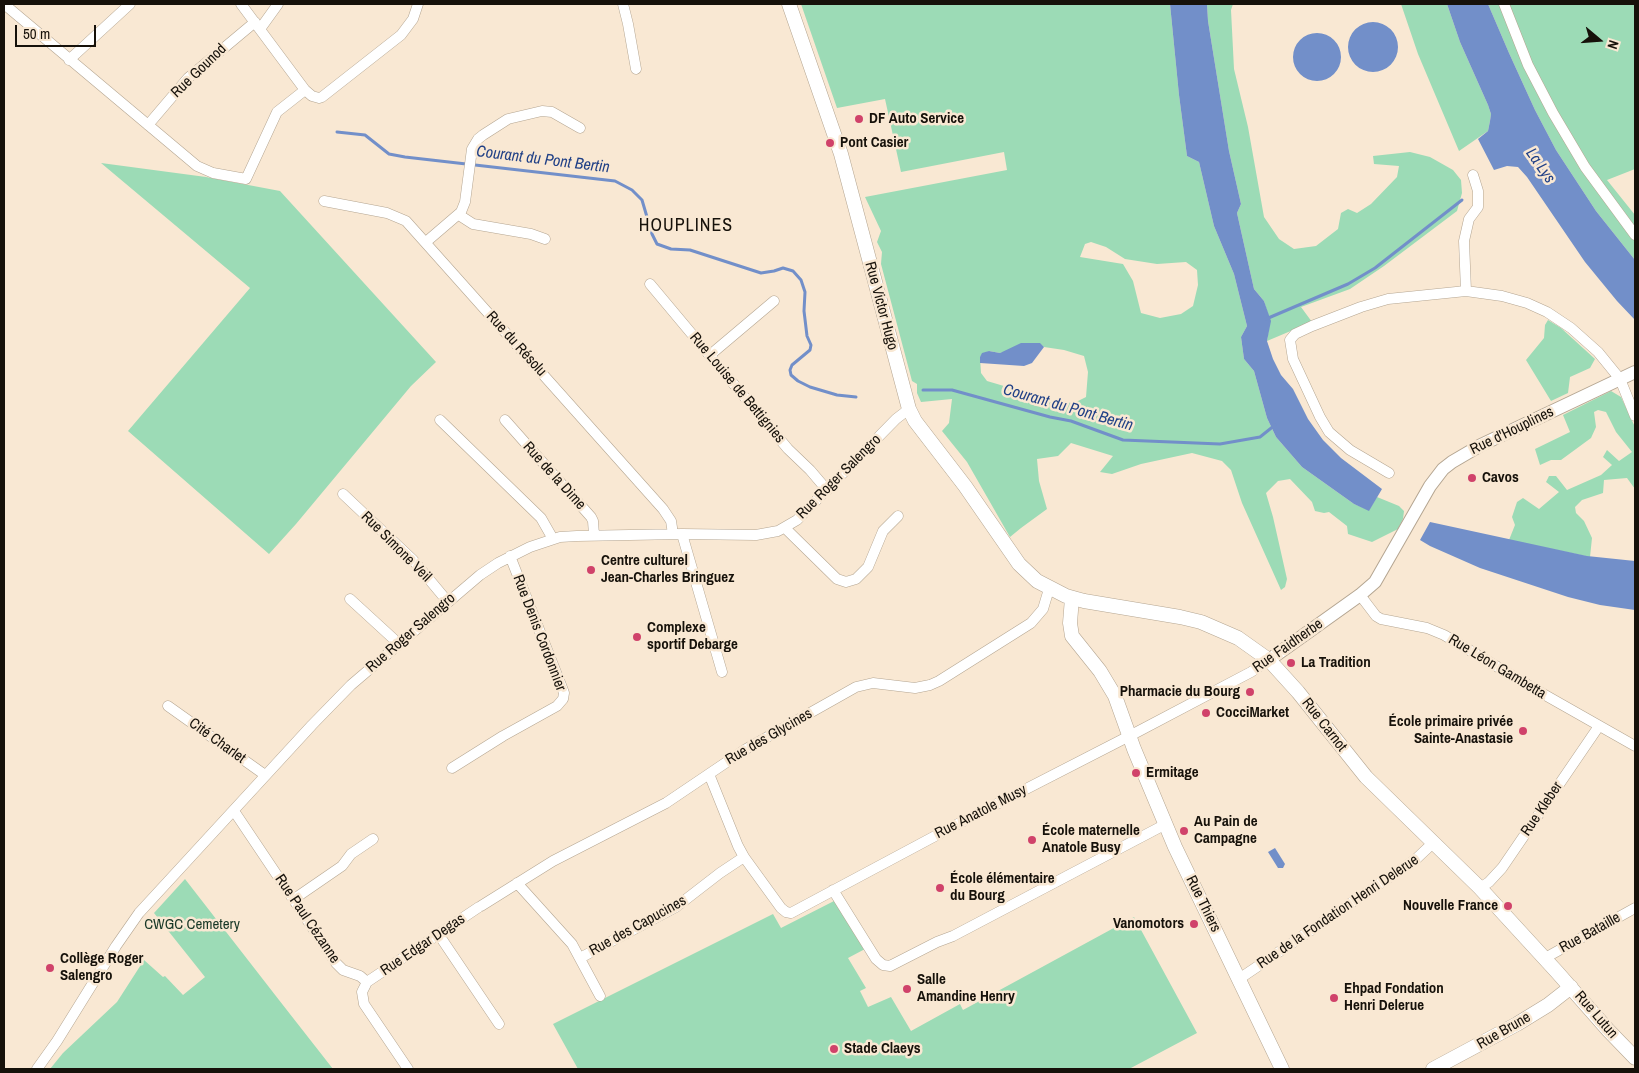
<!DOCTYPE html>
<meta charset="utf-8">
<style>
body{margin:0}
#map{position:relative;width:1639px;height:1073px;overflow:hidden;background:#f9e8d3;font-family:"Archivo Narrow",sans-serif}
canvas{display:block}
.frame{position:absolute;inset:0;border:5px solid #16110a;pointer-events:none}
.north{position:absolute;left:1574px;top:15px;width:50px;height:50px;-webkit-text-stroke:4px #f9e8d3;paint-order:stroke;rotate:108deg;font-size:14px;font-weight:700;line-height:20px;text-align:center;color:#16110a}
.north::after{content:'';display:block;margin:auto;width:18px;height:22px;background:#16110a;clip-path:polygon(50% 0,100% 100%,50% 72%,0 100%)}
.scale{position:absolute;left:15px;top:25px;width:81px;height:22px;box-sizing:border-box;border:2px solid #16110a;border-top:0;padding-left:6px;font-size:15px;line-height:18px;white-space:nowrap;color:#16110a;-webkit-text-stroke:4px #f9e8d3;paint-order:stroke}
</style>
<div id="map">
<canvas width="1639" height="1073"></canvas>
<div class="frame"></div>
<div class="north">N</div>
<div class="scale">50 m</div>
</div>
<script>
const ctx = document.querySelector('canvas').getContext('2d');
ctx.lineJoin = 'round';
function fillPath(path, color) { ctx.fillStyle = color; ctx.fill(path, 'evenodd'); }
const shape = rows => new Path2D(rows.map(r => 'M' + r).join(''));
function stroke(path, color, width, dash) { ctx.strokeStyle = color; ctx.lineWidth = width; ctx.lineCap = dash ? 'butt' : 'round'; ctx.setLineDash(dash || []); ctx.stroke(path); }
function drawText(font, color, halo, rows, align = 'center') {
  ctx.font = font + ' "Archivo Narrow",sans-serif'; ctx.lineWidth = 5; ctx.setLineDash([]); ctx.textBaseline = 'middle'; ctx.strokeStyle = halo; ctx.fillStyle = color; for (const [text, x, y, turn = 0] of rows) {
    ctx.save(); ctx.translate(x, y); ctx.rotate((+turn || 0) * Math.PI / 180); ctx.textAlign = isNaN(turn) ? turn : align; if (halo) ctx.strokeText(text, 0, 0); ctx.fillText(text, 0, 0); ctx.restore();
  }
}
fillPath(shape([
 [801,4,1170,4,1179,95,1187,156,1199,162,1214,226,1234,274,1247,326,1241,337,1244,359,1254,371,1267,418,1276,437,1302,467,1354,504,1369,510,1377,497,1399,506,1404,511,1403,519,1398,529,1372,542,1348,534,1347,526,1329,512,1324,513,1315,511,1312,502,1290,479,1278,481,1266,493,1273,517,1287,579,1285,587,1281,590,1242,503,1231,470,1222,461,1192,453,1141,464,1112,474,1100,472,1113,456,1071,443,1058,456,1037,459,1039,481,1047,509,1021,528,1010,537,967,462,942,431,949,423,952,399,921,402,917,393,917,384,912,381,881,264,882,252,877,242,881,231,865,197,1007,170,1004,152,901,172,885,99,837,108],
 [1091,242,1106,247,1125,259,1157,264,1186,262,1197,270,1198,285,1193,306,1181,314,1160,318,1141,313,1133,281,1123,264,1080,257,1085,244],
 [1039,343,1044,347,1064,350,1084,356,1088,372,1086,397,1074,403,1058,402,987,381,981,373,980,357,989,351,1000,353],
 [1207,4,1233,4,1231,10,1234,69,1248,127,1264,217,1279,239,1294,249,1316,246,1338,229,1341,213,1348,209,1357,213,1371,204,1397,177,1399,166,1374,164,1373,156,1410,152,1430,157,1453,170,1461,180,1462,193,1457,211,1384,266,1350,289,1301,307,1312,322,1267,341,1270,321,1264,301,1254,289,1237,213,1241,204,1229,151,1208,21],
 [1401,4,1447,4,1460,42,1488,105,1491,114,1490,121,1488,131,1459,151,1418,54],
 [1488,4,1635,4,1635,169,1607,180,1635,215,1635,260,1596,211,1556,150,1535,110,1509,53],
 [101,163,206,177,280,191,436,362,411,386,296,524,269,554,128,431,250,288],
 [1548,320,1561,328,1595,359,1590,368,1570,377,1568,393,1551,401,1526,360,1544,338,1545,325],
 [1611,391,1621,397,1635,427,1635,489,1627,478,1604,480,1603,493,1582,500,1575,507,1576,513,1584,521,1592,538,1590,557,1509,540,1515,525,1512,517,1517,502,1523,498,1539,509,1559,492,1546,482,1549,476,1556,476,1567,490,1601,475,1612,465,1603,457,1607,450,1619,461,1632,452,1616,432,1606,412,1598,410,1594,412,1596,427,1591,438,1561,460,1551,460,1540,465,1535,449,1570,432,1563,415],
 [185,879,279,1000,333,1069,50,1069,63,1053,117,1002,144,960,163,977,165,976,183,995,205,977,154,913],
 [834,901,865,949,848,958,866,988,860,991,868,1007,891,997,911,1031,960,1004,963,1010,1134,917,1197,1033,1129,1069,578,1069,553,1024,773,914,781,928]
]), '#9cdbb6');
fillPath(shape([
 [1170,4,1207,4,1208,21,1229,151,1241,204,1237,213,1254,289,1264,301,1271,321,1267,341,1273,359,1281,375,1293,389,1308,419,1323,440,1341,458,1382,489,1369,511,1354,504,1302,467,1276,437,1267,418,1254,371,1244,359,1241,337,1247,326,1234,274,1214,226,1199,162,1187,156,1179,95],
 [1447,4,1488,4,1509,53,1535,110,1556,150,1596,211,1635,260,1635,320,1617,301,1585,262,1527,177,1518,167,1507,166,1494,170,1478,139,1488,131,1490,121,1491,114,1488,105,1460,42],
 '1348 47a25 25 0 1 1 50 0a25 25 0 1 1-50 0Z',
 '1293 57a24 24 0 1 1 48 0a24 24 0 1 1-48 0Z',
 [1021,343,1040,343,1044,347,1032,363,1024,366,980,363,980,357,982,353,989,351,1000,353],
 [1430,522,1587,556,1635,561,1635,610,1600,605,1568,597,1480,568,1430,546,1420,540],
 [1275,848,1285,864,1283,868,1278,868,1268,852]
]), '#728fc9');
stroke(shape([
 [337,132,365,135,389,154,405,157,615,181,632,190,642,200,652,234,657,244,671,249,690,250,761,273,774,271,783,268,793,271,801,280,805,292,804,311,807,336,811,345,810,350,792,365,790,370,791,375,798,381,810,387,837,395,856,397],
 [1266,319,1348,284,1375,268,1462,200],
 [923,390,952,390,1050,417,1071,421,1123,440,1220,444,1260,437,1275,425]
]), '#728fc9', 3);
const minor = shape([
 [4,4,197,166,213,173,246,179,277,112,305,90],
 [241,4,305,90,312,96,319,98,322,97,401,35,413,19,418,4],
 [623,4,628,24,636,69],
 [1504,4,1528,65,1553,113,1585,167,1635,235],
 [260,29,278,4],
 [69,60,130,4],
 [148,125,188,78,255,22],
 [324,201,387,213,406,221,663,509,671,521,673,534],
 [459,215,473,224,531,234,545,239],
 [426,242,461,212,465,202,472,149,478,139,483,135,508,119,542,111,552,112,580,128],
 [650,284,788,449,810,470,827,490],
 [1466,291,1464,241,1469,219,1478,207,1478,191,1473,175],
 [710,355,774,301],
 [440,420,541,518,553,539],
 [505,420,591,517,593,521,594,535],
 [1389,473,1350,450,1329,432,1320,417,1293,359,1290,340,1295,334,1312,326,1361,307,1388,299,1466,291,1502,296,1527,303,1547,312,1571,328,1598,352,1620,379,1635,416],
 [343,494,413,560,448,602],
 [785,528,837,579,846,582,856,579,868,567,883,531,898,516],
 [682,534,722,672],
 [1360,595,1376,616,1381,619,1427,628,1444,635,1538,691,1635,746],
 [350,599,398,643],
 [168,706,265,775],
 [452,768,503,736,557,706,563,699,564,693,561,685,510,556],
 [709,774,738,846,744,857,781,908,786,912,791,913,952,827,1139,731,1251,672,1269,660],
 [234,811,336,963,343,970,360,976,367,982,362,992,364,1004,408,1069],
 [517,883,572,944,600,996],
 [1480,888,1489,882,1502,868,1599,726],
 [833,890,876,959,883,965,890,966,937,942,953,936,1166,824],
 [294,899,342,866,351,854,373,839],
 [481,906,553,861,666,803,746,749,856,687,873,683,915,688,930,685,939,681,1031,623,1043,609,1049,589],
 [439,935,499,1024],
 [580,958,676,907,720,873,744,857],
 [1545,958,1635,908],
 [1239,979,1416,859,1434,842],
 [367,982,479,907],
 [37,1069,57,1041,116,946,139,913,312,725,351,685,480,575,498,563,530,547,560,537,577,536,682,534,756,535,778,531,797,520,896,419,909,409]
]);
const tertiary = shape([
 [1269,660,1360,595,1375,582,1430,486,1443,469,1452,462,1481,445,1635,372]
]);
const secondary = shape([
 [789,4,841,154,909,409,915,421,965,486,1019,564,1037,581,1066,596,1084,601,1180,617,1201,622,1238,638,1269,660,1298,692,1366,777,1480,888,1557,972,1608,1030,1635,1058],
 [1072,598,1070,623,1072,636,1100,671,1115,696,1134,749,1175,847,1282,1069],
 [1433,1069,1517,1024,1548,1005,1571,987]
]);
stroke(minor, '#b4a591', 11);
stroke(tertiary, '#b4a591', 14);
stroke(secondary, '#b4a591', 15);
stroke(minor, '#fff', 10);
stroke(tertiary, '#fff', 12);
stroke(secondary, '#fff', 14);
for (const [x, y, r, color] of [
 [859,119,5,"#d0426a"],
 [830,143,5,"#d0426a"],
 [1472,478,5,"#d0426a"],
 [591,570,5,"#d0426a"],
 [637,637,5,"#d0426a"],
 [1291,663,5,"#d0426a"],
 [1250,692,5,"#d0426a"],
 [1206,713,5,"#d0426a"],
 [1523,731,5,"#d0426a"],
 [1136,773,5,"#d0426a"],
 [1184,831,5,"#d0426a"],
 [1032,840,5,"#d0426a"],
 [940,888,5,"#d0426a"],
 [1508,906,5,"#d0426a"],
 [1194,924,5,"#d0426a"],
 [50,968,5,"#d0426a"],
 [907,989,5,"#d0426a"],
 [1334,998,5,"#d0426a"],
 [834,1049,5,"#d0426a"]
]) { const dot = new Path2D(); dot.arc(x, y, r, 0, 2 * Math.PI); ctx.fillStyle = color; ctx.fill(dot); stroke(dot, '#f9e8d3', 2); }
drawText('15px', '#16110a', '#f9e8d3', [
 ["Rue Gounod",199,71,-44],
 ["Rue Victor Hugo",881,306,75],
 ["Rue du Résolu",516,344,48],
 ["Rue Louise de Bettignies",737,388,50],
 ["Rue d'Houplines",1512,431,-26],
 ["Rue de la Dime",554,476,48],
 ["Rue Roger Salengro",839,477,-45],
 ["Rue Simone Veil",396,547,45],
 ["Rue Roger Salengro",411,633,-41],
 ["Rue Denis Cordonnier",539,633,69],
 ["Rue Faidherbe",1288,646,-35],
 ["Rue Léon Gambetta",1497,667,31],
 ["Rue Carnot",1324,725,52],
 ["Rue des Glycines",769,737,-30],
 ["Cité Charlet",217,741,36],
 ["Rue Kleber",1542,809,-56],
 ["Rue Anatole Musy",981,812,-27],
 ["Rue Thiers",1203,904,64],
 ["Rue de la Fondation Henri Delerue",1338,912,-34],
 ["Rue Paul Cézanne",307,919,56],
 ["Rue des Capucines",638,926,-29],
 ["Rue Bataille",1590,933,-29],
 ["Rue Edgar Degas",423,945,-34],
 ["Rue Lutun",1596,1015,49],
 ["Rue Brune",1504,1031,-30]
]);
drawText('bold 15px', '#16110a', '#f9e8d3', [
 ["DF Auto Service",869,119],
 ["Pont Casier",840,143],
 ["Cavos",1482,478],
 ["Centre culturel",601,561],
 ["Jean-Charles Bringuez",601,578],
 ["Complexe",647,628],
 ["sportif Debarge",647,645],
 ["La Tradition",1301,663],
 ["Pharmacie du Bourg",1240,692,"right"],
 ["CocciMarket",1216,713],
 ["École primaire privée",1513,722,"right"],
 ["Sainte-Anastasie",1513,739,"right"],
 ["Ermitage",1146,773],
 ["Au Pain de",1194,822],
 ["Campagne",1194,839],
 ["École maternelle",1042,831],
 ["Anatole Busy",1042,848],
 ["École élémentaire",950,879],
 ["du Bourg",950,896],
 ["Nouvelle France",1498,906,"right"],
 ["Vanomotors",1184,924,"right"],
 ["Collège Roger",60,959],
 ["Salengro",60,976],
 ["Salle",917,980],
 ["Amandine Henry",917,997],
 ["Ehpad Fondation",1344,989],
 ["Henri Delerue",1344,1006],
 ["Stade Claeys",844,1049]
], 'left');
drawText('15px', '#173726', '#f9e8d3', [
 ["CWGC Cemetery",192,925]
]);
drawText('italic 16px', '#204086', '#f9e8d3', [
 ["Courant du Pont Bertin",543,160,7],
 ["La Lys",1540,166,55],
 ["Courant du Pont Bertin",1068,408,16]
]);
ctx.letterSpacing = '1px';
drawText('18px', '#16110a', '#f9e8d3', [
 ["HOUPLINES",686,226]
]);
ctx.letterSpacing = '0px';
</script>
